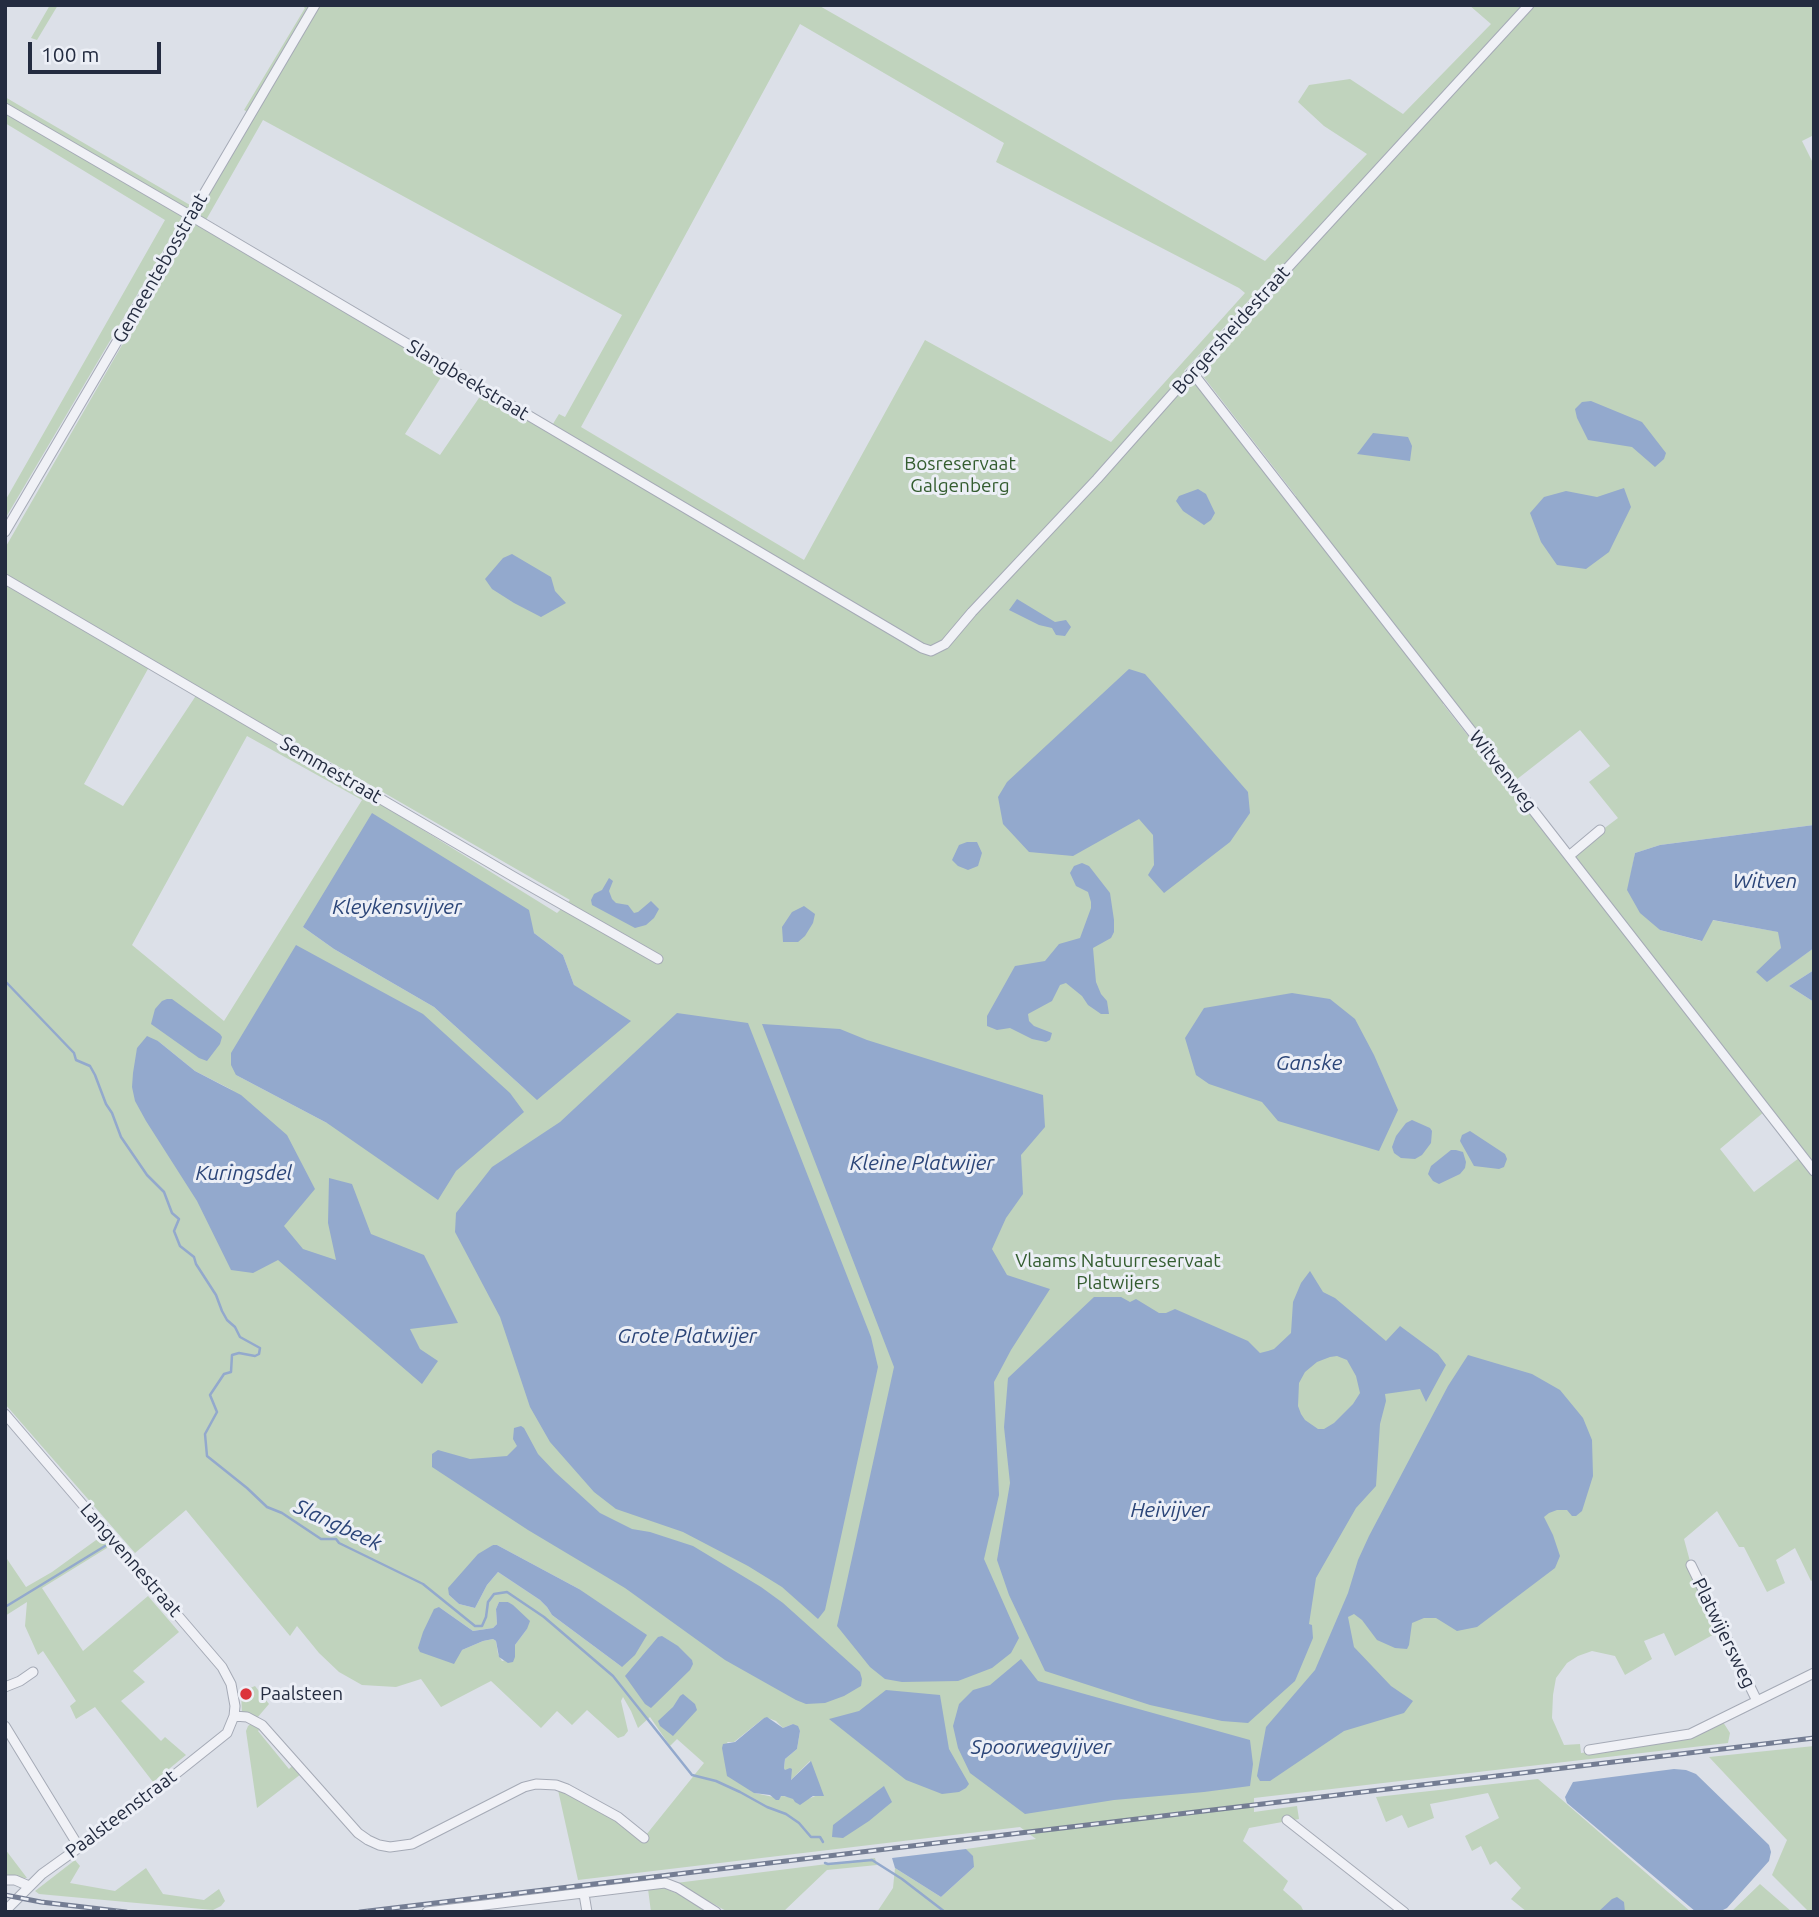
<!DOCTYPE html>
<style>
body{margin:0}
#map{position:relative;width:1819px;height:1917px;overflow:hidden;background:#dce0e8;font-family:Ubuntu,sans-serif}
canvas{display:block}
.frame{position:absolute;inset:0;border:7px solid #242c40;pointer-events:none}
.scale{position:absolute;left:28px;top:42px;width:133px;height:32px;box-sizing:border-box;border:4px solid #242c40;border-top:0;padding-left:9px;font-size:21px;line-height:24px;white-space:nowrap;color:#242c40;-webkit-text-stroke:5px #eceff6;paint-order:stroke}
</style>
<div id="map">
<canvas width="1819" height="1917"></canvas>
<div class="frame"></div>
<div class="scale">100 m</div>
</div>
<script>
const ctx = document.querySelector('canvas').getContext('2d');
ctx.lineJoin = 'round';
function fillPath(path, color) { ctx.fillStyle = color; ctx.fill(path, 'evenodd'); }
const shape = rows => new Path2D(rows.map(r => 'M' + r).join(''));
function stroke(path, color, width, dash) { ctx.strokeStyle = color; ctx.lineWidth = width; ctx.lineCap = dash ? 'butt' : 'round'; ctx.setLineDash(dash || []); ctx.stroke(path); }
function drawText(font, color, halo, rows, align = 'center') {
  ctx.font = font + ' Ubuntu,sans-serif'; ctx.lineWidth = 6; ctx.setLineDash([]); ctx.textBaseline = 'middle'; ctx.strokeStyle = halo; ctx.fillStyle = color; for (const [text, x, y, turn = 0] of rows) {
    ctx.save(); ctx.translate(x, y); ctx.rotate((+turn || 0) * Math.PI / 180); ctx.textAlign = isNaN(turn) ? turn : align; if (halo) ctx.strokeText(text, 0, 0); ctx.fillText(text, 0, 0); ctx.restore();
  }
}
fillPath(shape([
 [50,5,58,5,37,40,31,38],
 [301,5,818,5,1265,261,1367,154,1324,126,1298,102,1309,85,1350,79,1403,114,1491,24,1469,5,1814,5,1814,135,1802,141,1814,165,1814,825,1660,845,1635,853,1628,890,1660,930,1701,941,1712,920,1779,932,1781,948,1767,981,1814,948,1814,970,1789,986,1814,1002,1814,1163,1575,856,1578,848,1618,818,1589,782,1610,766,1580,730,1516,780,1452,698,1443,704,1764,1112,1720,1149,1754,1192,1799,1158,1814,1178,1814,1579,1811,1581,1795,1548,1776,1560,1785,1583,1767,1592,1744,1547,1739,1547,1717,1511,1684,1539,1691,1565,1707,1598,1702,1600,1718,1632,1675,1656,1664,1633,1644,1641,1652,1659,1625,1675,1615,1656,1592,1651,1578,1656,1567,1663,1556,1678,1553,1695,1552,1718,1564,1745,1580,1744,1581,1753,1697,1736,1723,1722,1730,1733,1728,1743,1254,1798,1254,1812,1297,1806,1299,1819,1249,1828,1243,1841,1288,1881,1283,1890,1301,1906,1304,1912,877,1912,893,1888,895,1868,941,1897,974,1867,966,1849,1036,1839,1020,1827,578,1880,558,1790,611,1817,642,1840,704,1763,677,1739,670,1746,650,1717,638,1728,631,1711,623,1697,621,1701,628,1731,624,1736,618,1738,587,1710,572,1725,557,1711,541,1728,491,1681,441,1707,421,1679,396,1687,362,1685,339,1672,319,1653,297,1626,290,1636,186,1510,135,1553,5,1404,5,548,193,222,445,371,405,434,440,455,481,395,548,432,559,414,565,417,622,315,263,120,206,220,197,214,253,115,244,110,305,8],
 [800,24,1004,143,996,162,1239,288,1245,293,1111,442,925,340,804,560,581,427],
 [1251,298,1258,305,1199,371,1296,496,1292,500,1184,371],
 [149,667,241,713,341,768,570,900,557,913,365,794,197,694,123,806,84,784],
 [247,736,362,800,224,1021,132,945],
 [303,927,534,933,563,955,574,985,526,1090,434,1007,334,949],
 [158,1041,195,1071,234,1091,137,1048],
 [236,1075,516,1102,327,1123],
 [493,1545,497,1545,579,1589,622,1667,552,1615,547,1607,540,1600,498,1572,487,1585,475,1608,459,1604,449,1595],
 [499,1602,508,1602,527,1629,515,1645,515,1657,502,1661,498,1654,496,1641,493,1639,483,1641,462,1650,439,1607,473,1631,493,1628,497,1624,496,1609],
 [764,1718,768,1718,776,1721,783,1728,793,1724,800,1731,797,1749,785,1759,784,1768,791,1780,810,1761,818,1795,805,1800,783,1796,773,1797,755,1793,727,1742,734,1742],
 [5,97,190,205,5,519,5,501,165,220,5,123],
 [103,1535,108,1541,107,1548,42,1588,83,1651,148,1596,179,1632,133,1671,145,1682,121,1701,161,1741,165,1737,186,1755,153,1782,95,1707,76,1719,70,1706,76,1701,43,1651,38,1655,25,1626,27,1602,5,1616,5,1556,26,1587,52,1572],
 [255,1686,269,1704,257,1718,242,1713,241,1692],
 [252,1723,261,1728,258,1731,289,1769,293,1765,301,1774,257,1808,246,1731,248,1726],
 [1814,1746,1814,1912,1809,1912,1772,1875,1787,1840,1709,1757],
 [1538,1779,1691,1912,1527,1912,1511,1899,1521,1888,1496,1861,1490,1865,1481,1846,1472,1851,1465,1836,1499,1818,1488,1793,1430,1804,1434,1818,1408,1828,1402,1815,1386,1822,1376,1797],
 [5,1849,27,1878,5,1877],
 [875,1858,877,1865,827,1870,783,1912,728,1912,676,1883],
 [75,1860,80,1866,70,1883,115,1891,146,1868,163,1894,204,1900,219,1889,225,1901,221,1906,213,1910,39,1894,35,1891],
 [1760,1884,1792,1912,1731,1912],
 [664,1888,694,1901,712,1912,651,1912,648,1889]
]), '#c0d3bd');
fillPath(shape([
 [1591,401,1642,422,1666,453,1664,459,1655,467,1632,447,1588,440,1577,418,1575,409,1582,402],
 [1373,433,1408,437,1412,446,1410,461,1357,454],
 [1624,488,1631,507,1609,552,1586,569,1557,565,1541,542,1530,513,1544,497,1566,491,1597,497],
 [1198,489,1206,494,1215,513,1211,520,1204,525,1183,511,1176,501,1179,496],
 [512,554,551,577,555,591,566,603,541,617,514,603,492,589,485,579,503,558],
 [1017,599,1055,622,1066,620,1071,627,1065,636,1056,635,1052,628,1039,625,1009,610],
 [1129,669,1145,674,1248,792,1250,813,1230,842,1164,893,1148,875,1154,865,1153,835,1139,819,1073,856,1029,852,1003,824,998,797,1007,782],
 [372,813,529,910,534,933,563,955,574,985,631,1021,537,1100,434,1007,334,949,303,927],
 [1814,825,1814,948,1767,982,1756,972,1781,948,1778,932,1713,920,1702,941,1660,930,1640,913,1627,890,1635,853,1660,845],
 [967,842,977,842,982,853,978,866,968,870,958,866,952,860,959,845],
 [1082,863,1089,866,1110,893,1114,920,1114,932,1111,938,1093,948,1096,982,1101,994,1107,1001,1109,1014,1101,1014,1088,1005,1082,996,1066,983,1060,985,1052,1001,1028,1014,1029,1021,1034,1026,1052,1033,1050,1040,1046,1042,1032,1039,1010,1028,997,1030,987,1026,987,1016,1015,966,1045,961,1059,944,1080,938,1091,908,1091,902,1088,892,1076,886,1070,873,1074,866],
 [609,878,613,881,609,891,612,899,616,903,628,905,634,913,638,912,651,901,659,909,654,918,646,925,635,928,592,905,591,900,594,894,602,890],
 [804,906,815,914,813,923,805,936,798,942,783,942,782,927,792,912],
 [296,945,423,1014,510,1093,524,1112,456,1171,438,1200,327,1123,236,1075,231,1065,231,1053],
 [1814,970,1814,1002,1789,986],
 [1292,993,1330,999,1355,1019,1374,1055,1398,1110,1379,1151,1278,1121,1262,1102,1209,1084,1196,1075,1185,1038,1204,1008],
 [167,999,172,999,220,1034,222,1037,220,1044,207,1061,199,1058,151,1024,155,1009,162,1001],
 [677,1013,748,1023,871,1337,878,1367,825,1610,818,1619,782,1587,748,1566,683,1532,616,1509,594,1492,550,1442,530,1407,500,1317,455,1232,456,1213,492,1167,560,1122],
 [762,1024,840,1029,867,1040,1043,1095,1045,1127,1021,1155,1023,1194,1006,1218,992,1249,1007,1275,1050,1289,1011,1350,994,1382,999,1495,984,1559,1019,1638,1011,1653,992,1668,958,1681,902,1682,885,1679,870,1667,837,1626,894,1367],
 [147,1036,158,1041,195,1071,241,1095,287,1135,315,1189,284,1226,303,1249,336,1260,328,1223,329,1178,352,1184,371,1234,424,1255,458,1323,410,1329,420,1349,438,1361,422,1384,278,1260,253,1273,231,1270,197,1201,146,1121,135,1101,132,1087,133,1073,137,1048],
 [1412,1120,1430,1128,1432,1131,1431,1143,1422,1155,1415,1159,1401,1158,1394,1153,1392,1147,1396,1136,1406,1123],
 [1470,1131,1505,1154,1507,1159,1504,1167,1499,1169,1474,1166,1460,1141,1462,1135],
 [1451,1150,1456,1150,1463,1152,1466,1162,1465,1168,1460,1174,1439,1184,1433,1181,1428,1174,1431,1166],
 [1310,1271,1323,1292,1335,1298,1386,1341,1400,1326,1438,1354,1446,1365,1426,1402,1420,1389,1385,1394,1386,1401,1380,1424,1376,1486,1356,1508,1316,1578,1309,1624,1312,1625,1313,1638,1295,1681,1248,1723,1222,1721,1150,1705,1045,1671,1009,1595,997,1560,1010,1483,1004,1427,1008,1378,1094,1297,1121,1297,1130,1302,1136,1299,1159,1313,1166,1313,1175,1309,1248,1341,1260,1353,1268,1351,1274,1349,1291,1333,1293,1302,1301,1283],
 [1337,1356,1347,1360,1356,1376,1360,1393,1353,1404,1334,1423,1324,1429,1318,1429,1305,1420,1301,1414,1298,1406,1299,1383,1305,1372,1317,1362,1330,1357],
 [1468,1355,1532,1374,1560,1390,1583,1418,1592,1440,1593,1476,1582,1511,1576,1516,1572,1516,1567,1510,1557,1510,1549,1513,1544,1517,1553,1535,1560,1556,1555,1568,1477,1627,1457,1631,1436,1618,1424,1618,1412,1623,1409,1645,1407,1649,1395,1648,1377,1640,1362,1620,1354,1614,1348,1617,1354,1647,1391,1686,1413,1701,1404,1713,1344,1731,1270,1781,1260,1781,1257,1776,1266,1727,1315,1670,1348,1593,1358,1560,1369,1536,1448,1386],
 [521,1426,524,1428,538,1454,555,1472,600,1513,632,1529,650,1532,693,1546,761,1587,783,1603,860,1672,862,1679,861,1686,844,1696,825,1703,806,1704,796,1700,725,1660,625,1588,528,1530,432,1467,432,1454,438,1450,470,1459,507,1456,517,1446,513,1439,514,1428],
 [493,1545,497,1545,579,1589,647,1635,635,1655,622,1667,552,1615,547,1607,540,1600,498,1572,487,1585,475,1608,459,1604,449,1595,448,1588,478,1554],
 [499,1602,508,1602,513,1605,530,1621,527,1629,515,1645,515,1657,513,1662,508,1663,499,1657,496,1641,493,1639,483,1641,462,1650,454,1664,420,1652,418,1648,423,1632,434,1609,439,1607,473,1631,493,1628,497,1624,496,1609],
 [662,1636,678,1646,692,1660,693,1664,690,1670,651,1708,645,1704,625,1676,658,1637],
 [1021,1659,1038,1681,1250,1740,1253,1764,1250,1786,1204,1792,1114,1800,1025,1814,970,1773,958,1748,953,1726,959,1704,973,1690,990,1685],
 [886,1690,940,1695,949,1749,969,1784,966,1788,959,1792,942,1794,906,1780,829,1719,859,1711],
 [683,1694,695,1704,697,1710,673,1736,660,1726,658,1721,673,1707,680,1696],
 [767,1717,783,1728,793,1724,798,1726,800,1731,797,1749,785,1759,784,1768,785,1770,790,1768,792,1769,791,1780,811,1761,824,1796,813,1796,800,1805,795,1802,793,1799,784,1796,781,1796,779,1800,776,1800,770,1795,754,1793,727,1776,722,1748,723,1744,735,1742,764,1718],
 [1674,1769,1686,1770,1696,1774,1769,1845,1771,1852,1769,1861,1727,1908,1719,1912,1696,1912,1567,1803,1565,1797,1573,1782],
 [884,1786,892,1802,869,1821,843,1838,832,1837,833,1825],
 [966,1849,973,1856,974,1867,941,1897,895,1868,892,1858],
 [1617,1897,1624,1902,1625,1912,1598,1912,1612,1899]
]), '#93a9cd');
stroke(shape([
 [5,981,74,1053,76,1060,90,1066,95,1075,106,1104,112,1113,121,1137,147,1175,164,1192,172,1213,179,1219,174,1231,180,1246,194,1257,196,1264,216,1295,222,1311,227,1320,235,1327,240,1337,260,1348,259,1354,255,1356,239,1353,232,1355,231,1372,224,1374,210,1395,217,1412,205,1434,207,1456,247,1488,267,1507,282,1513,321,1539,336,1539,339,1543,423,1584,475,1626,482,1626,486,1617,488,1602,494,1594,507,1592,544,1617,613,1676,692,1775,716,1781,740,1792,767,1807,786,1814,799,1823,811,1837,820,1837,823,1842],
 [5,1607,105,1546],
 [825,1863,828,1864,872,1860,902,1879,945,1912]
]), '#93a9cd', 2.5);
const minor = shape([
 [5,108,191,216,922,648,931,651,945,644,972,612,1097,479,1192,372,1529,5],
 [1192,372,1814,1171],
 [5,532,315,5],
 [5,579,514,877,658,959],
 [1569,856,1600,830],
 [5,1414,222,1667,231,1684,235,1706,234,1716,227,1733,123,1816,42,1874,5,1911],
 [1691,1565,1757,1701],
 [5,1687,20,1681,33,1672],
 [234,1716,247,1717,262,1725,358,1833,368,1840,379,1845,390,1847,412,1844,524,1787,536,1784,556,1785,567,1789,618,1817,644,1838],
 [5,1726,79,1847],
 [1589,1750,1690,1734,1814,1673],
 [1287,1820,1404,1912],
 [5,1880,15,1880,29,1886],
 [584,1894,587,1912],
 [427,1912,665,1883,678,1888,716,1912]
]);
stroke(minor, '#a5aab6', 11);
stroke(minor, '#f0f1f6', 9);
const rail = shape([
 [5,1895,41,1902,126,1912],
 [360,1912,1814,1738]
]);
stroke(rail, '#747d93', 5);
stroke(rail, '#eceff6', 2.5, [8]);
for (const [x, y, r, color] of [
 [246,1694,7,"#dc333a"]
]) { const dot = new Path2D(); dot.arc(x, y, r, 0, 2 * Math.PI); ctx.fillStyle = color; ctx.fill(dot); stroke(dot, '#eceff6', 2.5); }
drawText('19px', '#242c40', '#eceff6', [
 ["Gemeentebosstraat",160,268,-60],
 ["Borgersheidestraat",1231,330,-48],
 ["Slangbeekstraat",468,380,31],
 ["Semmestraat",331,770,30],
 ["Witvenweg",1503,771,52],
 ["Langvennestraat",131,1560,49],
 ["Platwijersweg",1724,1633,64],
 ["Paalsteenstraat",121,1814,-37]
]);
drawText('19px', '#345d30', '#eceff6', [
 ["Bosreservaat",960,464],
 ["Galgenberg",960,486],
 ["Vlaams Natuurreservaat",1118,1261],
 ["Platwijers",1118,1283]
]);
drawText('19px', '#242c40', '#eceff6', [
 ["Paalsteen",260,1694]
], 'left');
drawText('italic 21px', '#2b4578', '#eceff6', [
 ["Witven",1765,881],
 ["Kleykensvijver",397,907],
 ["Ganske",1309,1063],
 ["Kleine Platwijer",922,1163],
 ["Kuringsdel",244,1173],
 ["Grote Platwijer",687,1336],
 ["Heivijver",1170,1510],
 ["Slangbeek",338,1525,25],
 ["Spoorwegvijver",1041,1747]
]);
</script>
